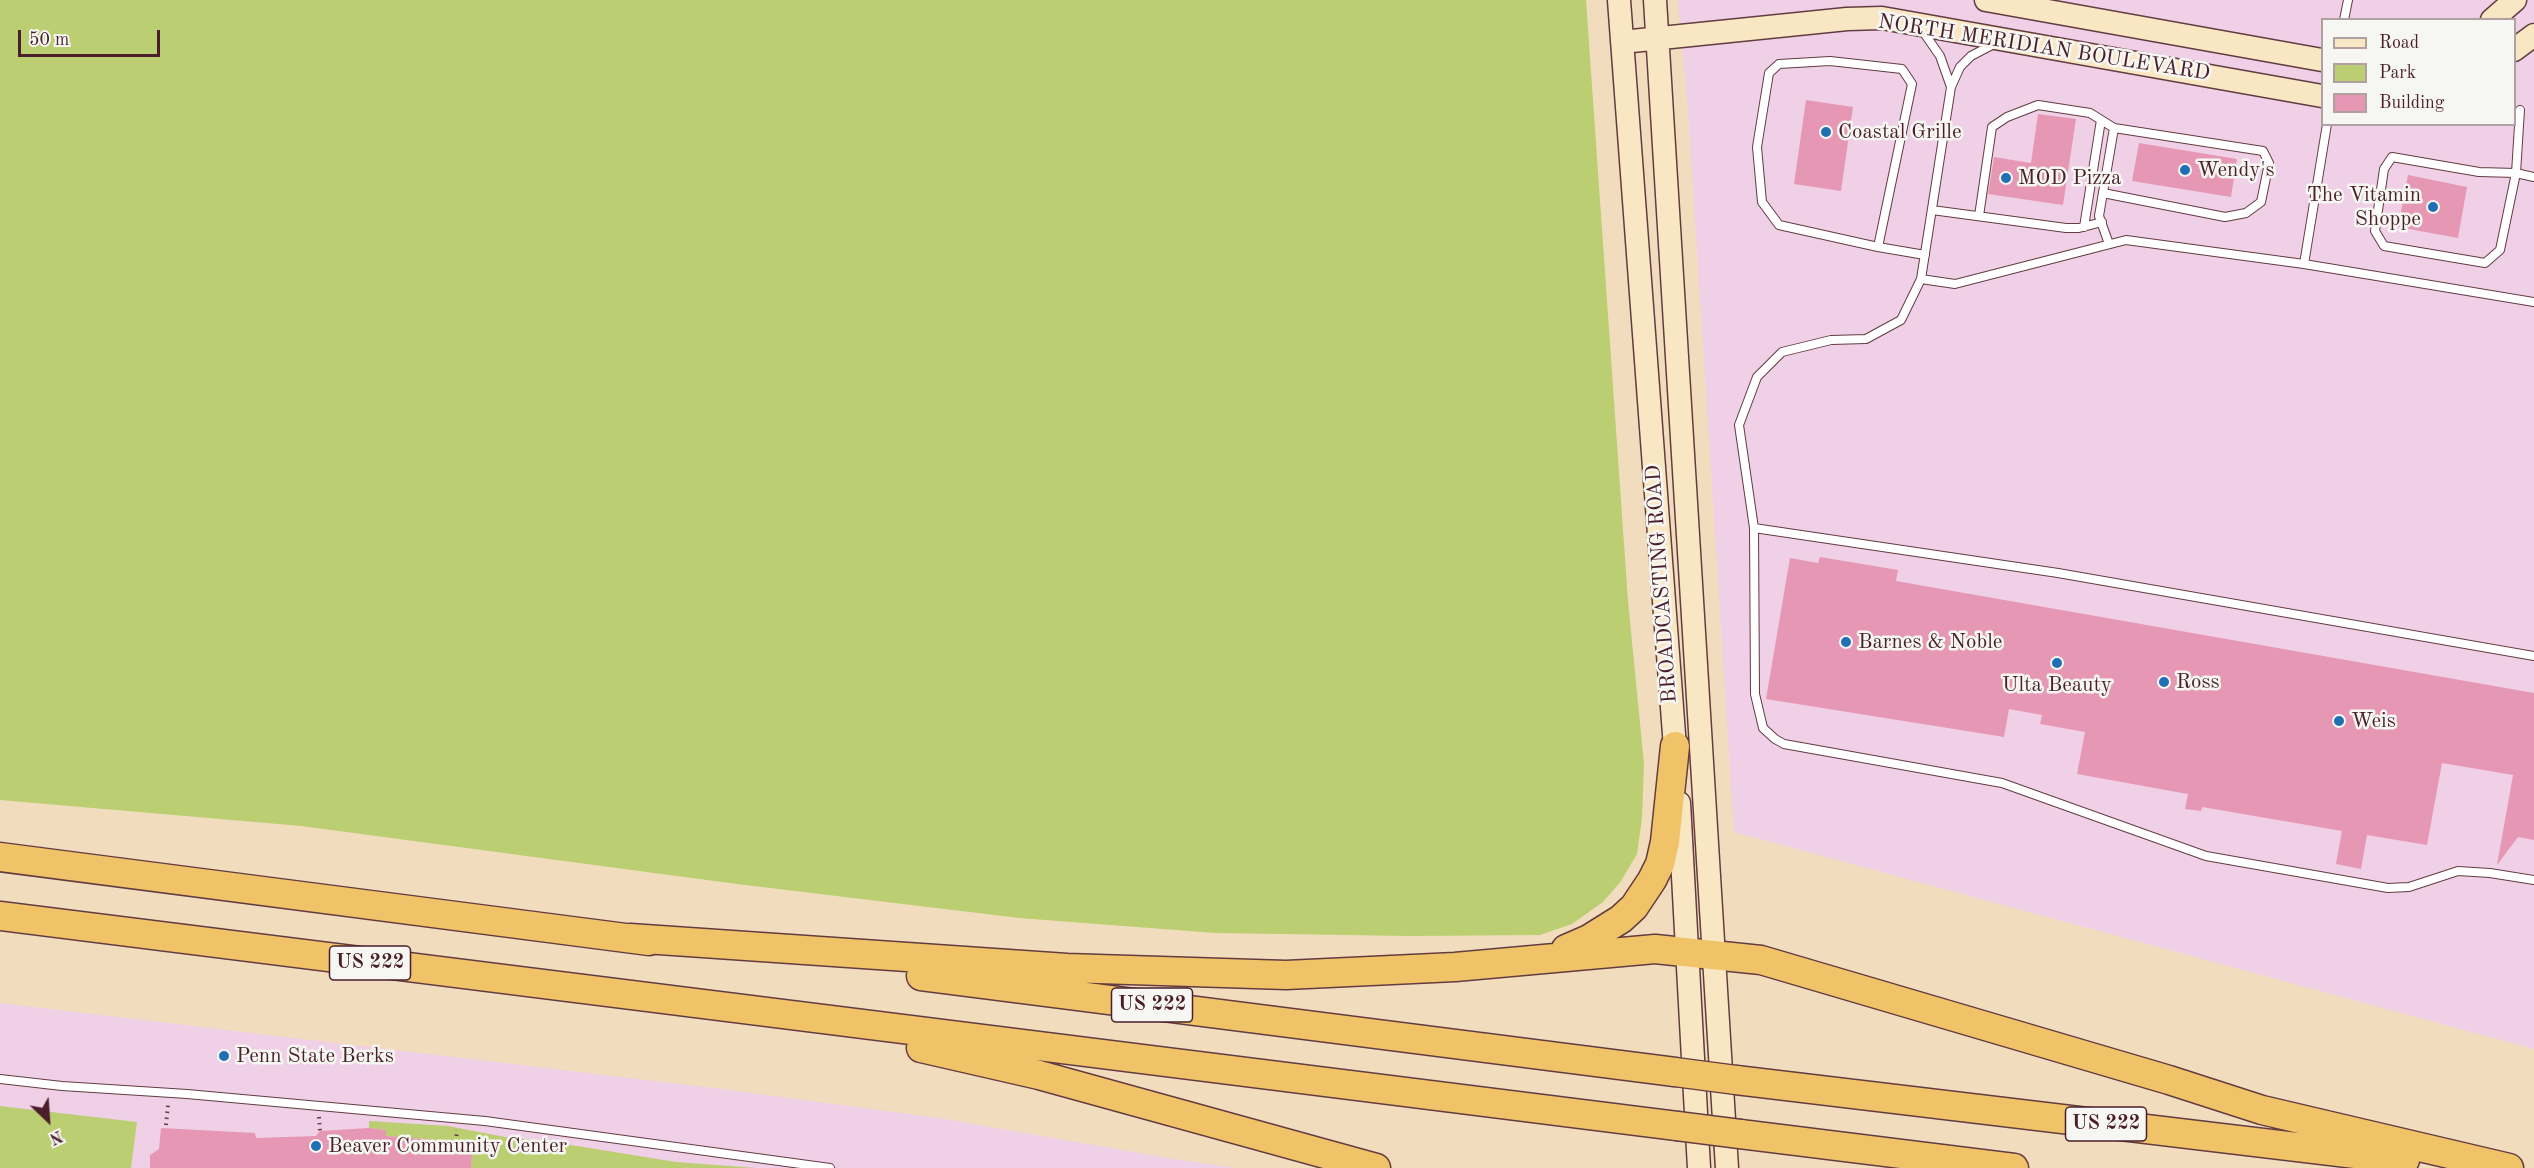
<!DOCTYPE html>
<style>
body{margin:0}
#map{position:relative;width:2534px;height:1168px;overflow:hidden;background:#f1ddbe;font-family:"Old Standard TT",serif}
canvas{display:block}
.legend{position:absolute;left:2321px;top:18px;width:195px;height:108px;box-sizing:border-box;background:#f6f6f2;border:2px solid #b1a0a2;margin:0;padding:8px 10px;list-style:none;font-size:18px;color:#4a1f2b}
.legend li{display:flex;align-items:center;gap:12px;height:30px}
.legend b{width:30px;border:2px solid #b1a0a2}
.north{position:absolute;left:18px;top:1090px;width:60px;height:60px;-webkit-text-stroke:4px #f6f6f2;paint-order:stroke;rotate:155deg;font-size:16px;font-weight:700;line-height:24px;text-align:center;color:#4a1f2b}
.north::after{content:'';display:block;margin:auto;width:21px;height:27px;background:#4a1f2b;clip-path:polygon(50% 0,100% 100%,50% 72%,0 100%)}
.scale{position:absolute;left:18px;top:30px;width:142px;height:27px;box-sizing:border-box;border:3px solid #4a1f2b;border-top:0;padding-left:8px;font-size:18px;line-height:21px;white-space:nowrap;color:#4a1f2b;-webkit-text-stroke:4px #f6f6f2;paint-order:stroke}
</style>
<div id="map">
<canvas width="2534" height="1168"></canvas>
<ul class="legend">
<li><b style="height:8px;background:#f9e7c3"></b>Road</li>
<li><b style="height:16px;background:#bbce71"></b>Park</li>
<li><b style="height:16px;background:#e697b3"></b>Building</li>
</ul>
<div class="north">N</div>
<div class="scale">50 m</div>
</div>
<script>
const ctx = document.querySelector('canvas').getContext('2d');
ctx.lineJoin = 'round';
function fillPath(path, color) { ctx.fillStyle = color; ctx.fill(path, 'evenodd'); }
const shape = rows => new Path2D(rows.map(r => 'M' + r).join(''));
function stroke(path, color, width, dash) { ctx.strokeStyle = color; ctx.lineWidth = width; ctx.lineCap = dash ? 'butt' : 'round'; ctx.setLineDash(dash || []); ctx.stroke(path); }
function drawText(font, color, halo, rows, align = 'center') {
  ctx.font = font + ' "Old Standard TT",serif'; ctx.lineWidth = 5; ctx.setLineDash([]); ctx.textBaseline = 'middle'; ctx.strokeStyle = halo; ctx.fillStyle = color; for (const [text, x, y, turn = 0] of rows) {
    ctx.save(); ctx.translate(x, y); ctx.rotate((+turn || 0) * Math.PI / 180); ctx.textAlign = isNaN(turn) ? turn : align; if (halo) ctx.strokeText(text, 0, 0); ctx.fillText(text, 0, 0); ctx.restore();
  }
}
fillPath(shape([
 [1678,0,2534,0,2534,1049,1734,832,1688,110],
 [2322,20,2514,20,2514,124,2322,124],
 [0,1003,714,1088,939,1118,1174,1159,1236,1168,0,1168]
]), '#efd0e6');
fillPath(shape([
 [0,0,1586,0,1628,601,1644,764,1642,818,1637,854,1621,881,1603,902,1572,924,1540,935,1410,936,1215,933,1019,918,737,884,301,826,0,800],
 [0,1106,137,1122,131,1168,0,1168],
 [369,1121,448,1126,510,1138,546,1141,676,1162,756,1168,471,1168,473,1143,386,1136,386,1130,369,1128]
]), '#bbce71');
fillPath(shape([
 [1806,100,1853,107,1841,191,1794,184],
 [2038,114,2076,119,2063,205,1988,194,1994,157,2031,163],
 [2139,143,2237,159,2231,197,2132,181],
 [2408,175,2467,187,2458,238,2398,227],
 [1820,557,1898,570,1896,581,2534,693,2534,840,2518,837,2497,865,2513,775,2442,763,2427,845,2367,835,2361,869,2336,864,2342,831,2202,807,2201,811,2185,809,2188,794,2077,774,2085,732,2040,724,2042,715,2009,709,2004,737,1766,699,1790,558,1818,563],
 [161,1128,255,1133,256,1138,316,1136,320,1131,369,1128,386,1130,386,1136,473,1143,471,1168,150,1168,150,1155,159,1149]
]), '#e697b3');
const service = shape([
 [2344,20,2348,0],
 [1922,30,1940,56,1951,87],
 [1992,45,1971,56,1960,67,1951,87,1921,279,1901,320,1866,339,1831,340,1782,352,1757,377,1739,425,1754,528,1755,694,1763,728,1775,739,1784,744,2002,783,2206,856,2388,888,2409,887,2458,871,2490,873,2534,880],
 [2520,110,2516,173,2500,250,2485,263,2384,246,2375,231,2384,169,2392,157,2479,172,2516,173,2534,177],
 [1932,210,2066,228,2079,228,2102,222],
 [1979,216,1992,127,2007,117,2038,105,2090,113,2114,128,2263,151,2269,163,2261,202,2246,213,2225,217,2103,193],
 [2084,227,2101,120],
 [2109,244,2099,216,2114,128],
 [1878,247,1912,84,1902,69,1830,61,1779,64,1769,73,1757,147,1762,202,1779,225,1878,247,1925,255],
 [2304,264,2327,124],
 [1921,279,1955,284,2126,240,2304,264,2534,302],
 [1754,528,2058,573,2534,656],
 [0,1079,62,1086,187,1094,485,1121,830,1168]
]);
const secondary = shape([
 [1619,0,1676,761],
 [1655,0,1727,1168],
 [1986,0,2322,60],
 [2492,20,2515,0],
 [1622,42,1847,19,1882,18,2322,96],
 [2514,50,2534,35],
 [1679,803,1699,1168]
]);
const motorway = shape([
 [0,857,649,941],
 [0,916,1677,1126],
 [630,938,1067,968,1286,975,1455,967,1655,949,1761,960,2169,1080,2262,1110,2509,1168],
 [1566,949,1589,939,1621,919,1634,907,1652,880,1660,864,1665,842,1675,746],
 [921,976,1675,1072],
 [921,1048,1039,1075,1376,1168],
 [1736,1080,2405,1160],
 [1740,1134,2014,1168]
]);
stroke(service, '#633c41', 10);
stroke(secondary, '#633c41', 25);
stroke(motorway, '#633c41', 31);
stroke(shape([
 [319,1117,320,1131],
 [166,1125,168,1105],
 [456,1142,457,1130]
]), '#633c41', 4, [1.5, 4.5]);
stroke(service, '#fff', 8);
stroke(secondary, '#f9e7c3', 22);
stroke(motorway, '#f1c369', 28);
const motorwayBridge = shape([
 [1675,1072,1736,1080],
 [1677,1126,1740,1134]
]);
stroke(motorwayBridge, '#633c41', 31, []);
stroke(motorwayBridge, '#f1c369', 28);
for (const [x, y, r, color] of [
 [1826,132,6,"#1f6fb2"],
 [2185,170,6,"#1f6fb2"],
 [2006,178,6,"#1f6fb2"],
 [2433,207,6,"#1f6fb2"],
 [1846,642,6,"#1f6fb2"],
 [2057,663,6,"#1f6fb2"],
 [2164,682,6,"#1f6fb2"],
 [2339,721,6,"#1f6fb2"],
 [224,1056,6,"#1f6fb2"],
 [316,1146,6,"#1f6fb2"]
]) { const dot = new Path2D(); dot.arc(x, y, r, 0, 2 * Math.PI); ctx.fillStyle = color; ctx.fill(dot); stroke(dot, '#f6f6f2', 2); }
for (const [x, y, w] of [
 [370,963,81],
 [1152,1005,81],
 [2106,1124,81]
]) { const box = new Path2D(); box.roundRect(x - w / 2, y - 17, w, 34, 4.5); ctx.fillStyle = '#f6f6f2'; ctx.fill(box); stroke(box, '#4a1f2b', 1.5); }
drawText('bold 20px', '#4a1f2b', null, [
 ["US 222",370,963],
 ["US 222",1152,1005],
 ["US 222",2106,1124]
]);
drawText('21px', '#4a1f2b', '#f6f6f2', [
 ["NORTH MERIDIAN BOULEVARD",2044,48,9],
 ["BROADCASTING ROAD",1662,584,-94]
]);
drawText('21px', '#4a1f2b', '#f6f6f2', [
 ["Coastal Grille",1838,132],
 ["Wendy's",2197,170],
 ["MOD Pizza",2018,178],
 ["The Vitamin",2421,195,"right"],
 ["Shoppe",2421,219,"right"],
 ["Barnes & Noble",1858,642],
 ["Ross",2176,682],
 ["Ulta Beauty",2057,685,"center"],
 ["Weis",2351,721],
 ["Penn State Berks",236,1056],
 ["Beaver Community Center",328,1146]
], 'left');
</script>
